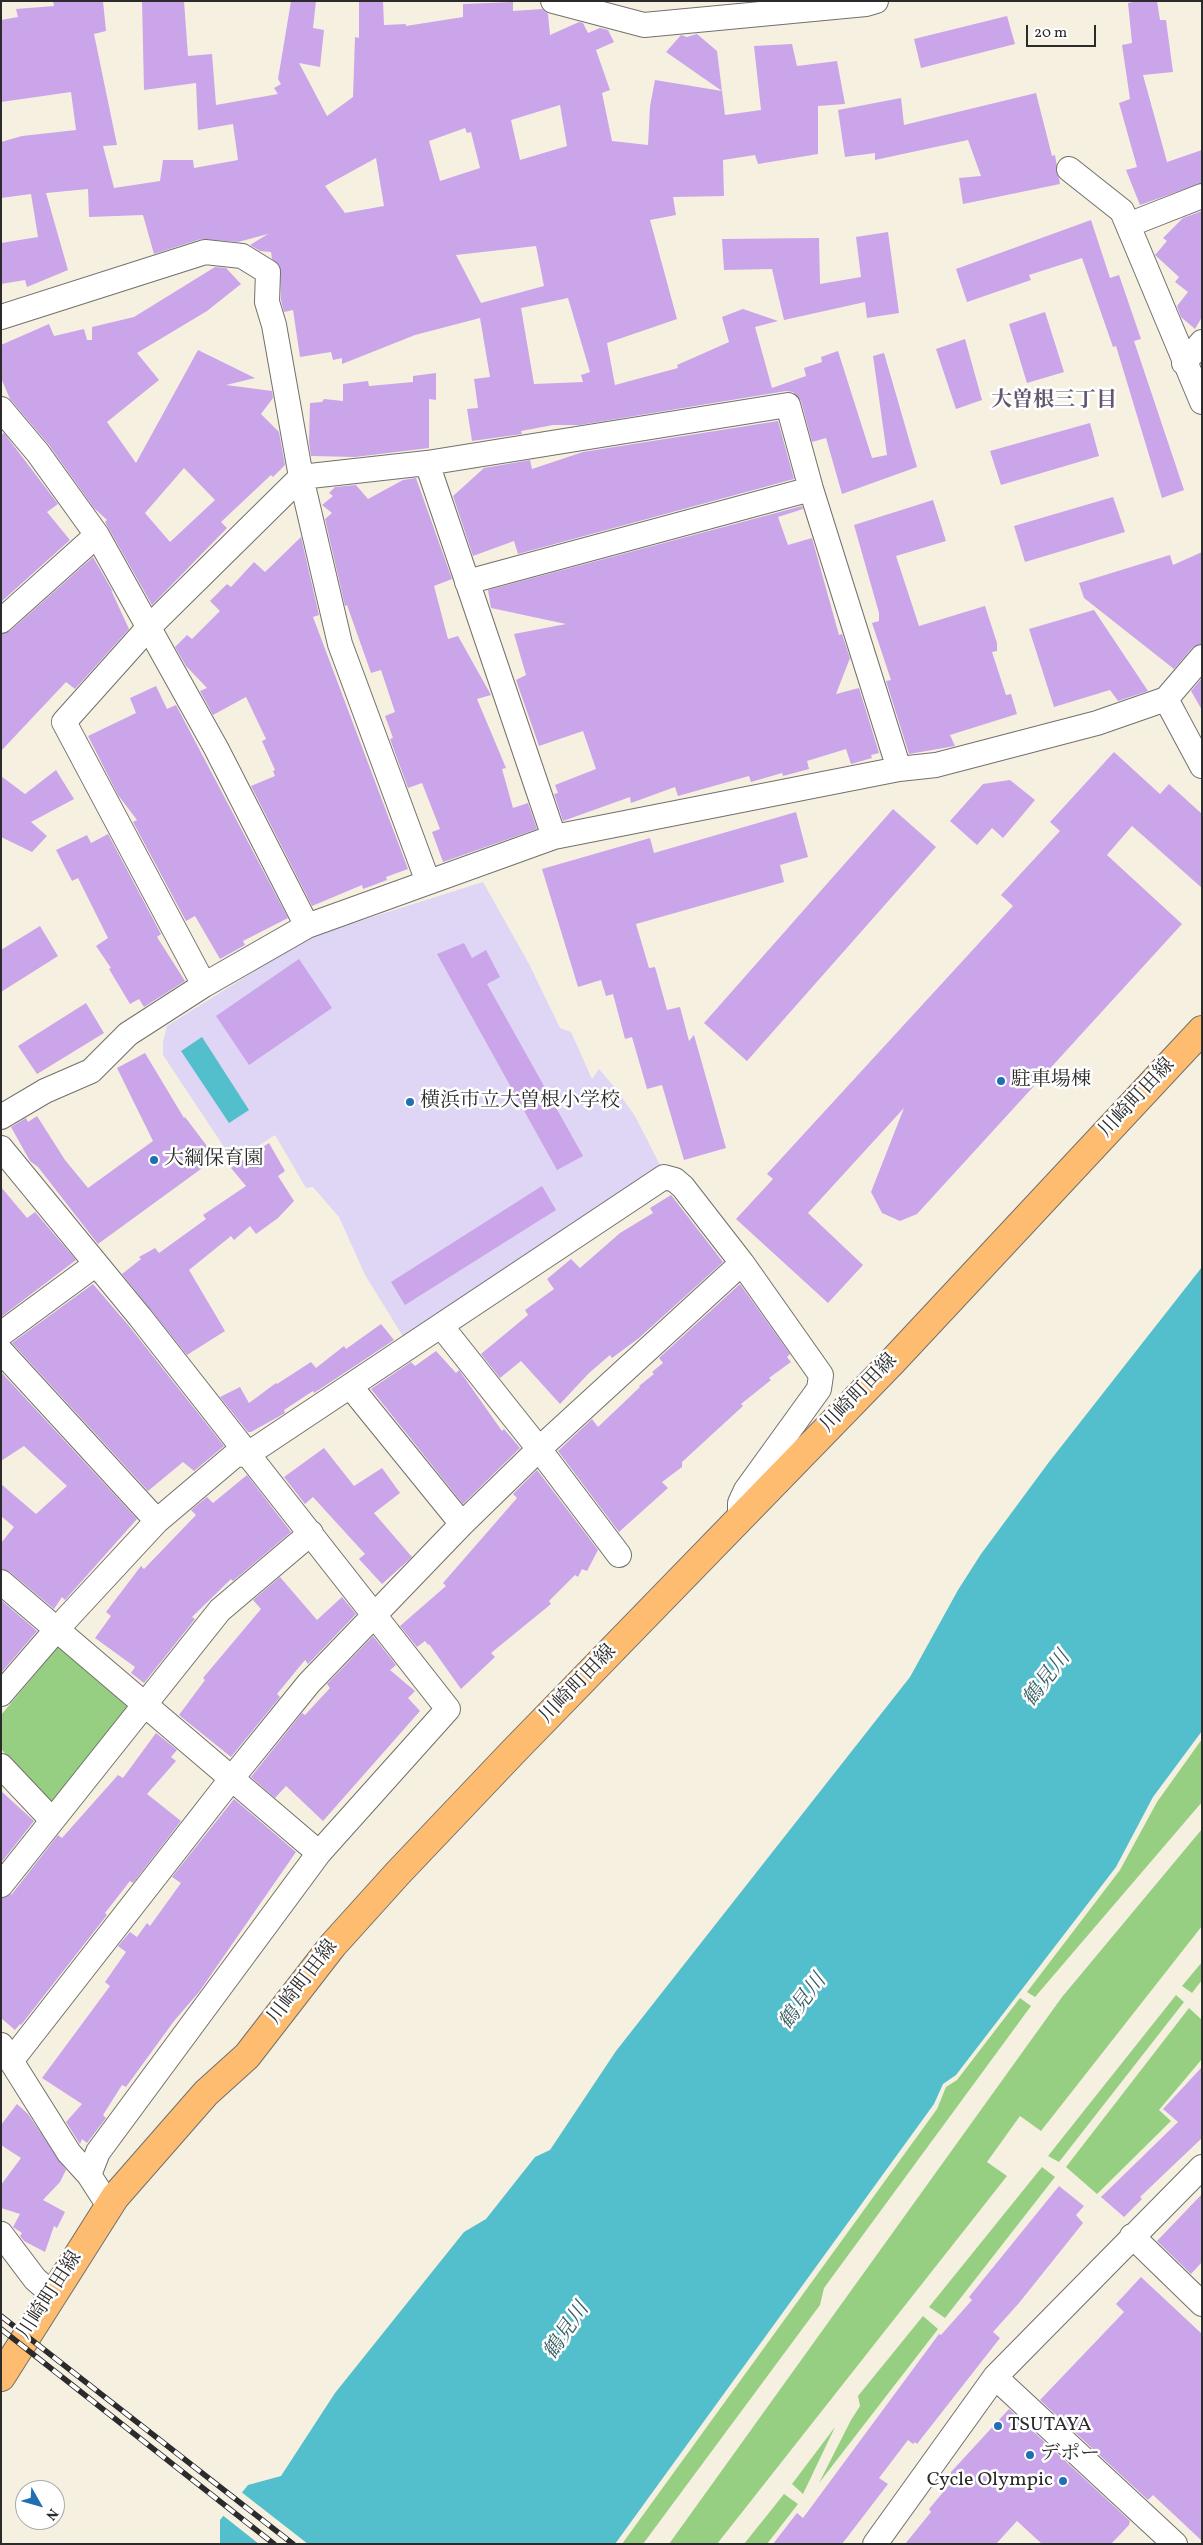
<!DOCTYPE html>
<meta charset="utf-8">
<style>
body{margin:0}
#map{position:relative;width:1203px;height:2545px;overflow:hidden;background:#f6f0e1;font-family:Vollkorn,serif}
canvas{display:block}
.frame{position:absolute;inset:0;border:2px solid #2b2b2b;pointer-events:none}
.north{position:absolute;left:15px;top:2480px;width:50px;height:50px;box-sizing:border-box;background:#fff;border:1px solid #aaa;border-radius:50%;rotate:128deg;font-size:14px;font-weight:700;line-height:20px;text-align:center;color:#2b2b2b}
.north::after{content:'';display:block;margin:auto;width:18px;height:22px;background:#1f6fb2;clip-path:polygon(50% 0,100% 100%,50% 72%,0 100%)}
.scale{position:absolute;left:1026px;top:25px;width:70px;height:22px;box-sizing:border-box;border:2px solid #2b2b2b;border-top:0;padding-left:6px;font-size:15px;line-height:18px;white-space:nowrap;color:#2b2b2b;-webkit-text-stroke:4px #fff;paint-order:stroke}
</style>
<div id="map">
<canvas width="1203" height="2545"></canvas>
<div class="frame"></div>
<div class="north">N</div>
<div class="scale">20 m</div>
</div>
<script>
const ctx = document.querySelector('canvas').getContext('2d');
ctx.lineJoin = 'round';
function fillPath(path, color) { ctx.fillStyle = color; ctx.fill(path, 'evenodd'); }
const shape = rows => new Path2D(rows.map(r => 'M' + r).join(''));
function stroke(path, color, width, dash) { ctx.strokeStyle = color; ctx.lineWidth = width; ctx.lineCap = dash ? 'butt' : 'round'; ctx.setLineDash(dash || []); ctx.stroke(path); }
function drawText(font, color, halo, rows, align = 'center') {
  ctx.font = font + ' Vollkorn,"Noto Serif JP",serif'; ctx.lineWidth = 5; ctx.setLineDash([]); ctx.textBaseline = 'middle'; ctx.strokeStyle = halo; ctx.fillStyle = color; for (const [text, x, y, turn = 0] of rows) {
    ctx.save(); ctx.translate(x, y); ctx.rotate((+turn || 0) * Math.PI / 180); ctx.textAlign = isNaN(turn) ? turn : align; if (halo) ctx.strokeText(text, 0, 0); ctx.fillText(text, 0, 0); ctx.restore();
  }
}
fillPath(shape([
 [483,882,529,964,560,1028,571,1032,592,1079,599,1069,616,1089,635,1116,661,1167,404,1338,365,1275,339,1217,313,1187,306,1188,275,1135,234,1162,163,1055,163,1042,167,1026,309,937]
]), '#dfd5f5');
fillPath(shape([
 [65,1645,135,1706,51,1804,1,1749,1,1715,58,1647],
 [1202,1739,1202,1802,1035,1997,1027,1992,1120,1870,1157,1802],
 [1202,1829,1202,1926,1041,2131,1020,2116,987,2162,1007,2176,717,2544,669,2544,1062,1997],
 [1202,1962,1202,1980,1192,1993,1182,1986],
 [1176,1995,1184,2002,1059,2162,1048,2156],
 [1020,1998,1031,2006,824,2288,820,2305,643,2544,622,2544,937,2109,946,2087,957,2080],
 [1189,2008,1202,2020,1202,2059,1159,2110,1171,2121,1097,2194,1066,2167],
 [1042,2167,1055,2177,945,2318,929,2307],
 [923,2316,938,2329,819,2483,851,2420,860,2406,858,2396],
 [835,2427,803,2494,792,2484],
 [784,2494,798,2504,767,2544,744,2544]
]), '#97cf82');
fillPath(shape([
 [202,1037,249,1110,229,1123,181,1051],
 [1202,1267,1202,1731,1153,1797,1116,1867,956,2075,943,2084,934,2104,615,2544,220,2544,220,2520,248,2485,281,2476,335,2393,464,2232,486,2219,535,2157,550,2150,616,2051,910,1677,958,1590,981,1554,1049,1462]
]), '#53bfcc');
fillPath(shape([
 [240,2491,308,2544,259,2544,221,2514]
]), '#f6f0e1');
fillPath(shape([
 [53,1,103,1,106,31,94,34,117,145,103,146,114,188,160,181,163,160,193,160,194,168,238,160,233,124,198,130,196,83,144,90,142,1,184,1,188,56,212,54,216,105,278,94,274,88,281,84,278,79,291,1,316,1,313,28,324,30,320,67,299,63,327,116,353,97,355,37,359,38,359,1,383,1,384,25,406,24,406,26,463,17,463,4,513,2,513,11,542,9,548,14,550,35,579,22,583,23,588,33,600,28,608,30,614,42,596,50,610,90,602,93,612,141,648,145,650,106,655,80,722,91,666,52,681,35,687,37,697,34,717,51,725,115,761,110,754,46,792,44,797,66,837,61,845,104,818,106,818,154,758,164,755,155,723,160,724,196,673,197,676,215,650,220,677,319,607,343,615,385,678,368,677,365,729,342,722,317,743,309,778,321,755,327,772,388,806,376,804,368,822,362,821,357,838,351,872,458,887,455,873,356,884,353,917,467,842,494,826,438,812,442,801,401,793,392,786,391,580,425,553,425,521,431,522,434,472,441,467,409,478,408,474,379,490,377,480,318,415,335,342,364,342,358,333,360,331,352,300,357,293,310,284,312,281,300,280,266,272,259,271,252,260,251,250,245,268,234,238,242,201,239,154,254,143,215,89,217,88,189,46,193,68,270,27,287,25,280,1,284,1,243,38,237,31,194,1,198,1,142,22,136,76,130,71,92,1,102,1,20,18,17,16,9,54,6],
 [560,105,567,146,520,160,511,120],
 [465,128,467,133,471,132,480,168,440,181,429,141],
 [376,158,384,206,345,213,325,186],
 [536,246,544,286,481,303,456,255],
 [568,298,590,372,581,375,583,382,534,384,521,308],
 [1138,1,1157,1,1160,20,1166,20,1173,72,1143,75,1167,162,1202,150,1202,183,1140,205,1126,170,1137,167,1119,103,1130,99,1122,45,1132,43,1128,3],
 [1007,16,1015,44,921,68,914,39],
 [1036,93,1052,156,1055,155,1060,184,963,204,959,178,981,176,968,140,875,160,875,153,845,157,838,110,901,98,904,125],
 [1202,211,1202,317,1195,329,1181,317,1177,306,1188,292,1175,282,1179,277,1155,255,1167,241,1163,238,1183,218],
 [1091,220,1110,278,1119,275,1141,339,1134,341,1184,490,1162,498,1116,346,1113,347,1082,258,1029,275,1031,280,967,302,956,269],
 [888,232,899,313,867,318,865,302,784,320,772,269,724,270,722,239,819,238,820,284,861,277,856,237],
 [215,267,226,268,241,284,207,311,137,353,159,380,107,422,136,463,198,350,255,378,226,385,272,391,273,398,261,414,279,432,285,465,273,477,271,475,221,522,227,528,152,605,105,522,107,520,94,508,49,445,10,399,1,378,1,345,49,324,54,336,84,329,87,340,92,340,92,327,134,317],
 [184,468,215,500,170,542,145,513],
 [1045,312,1064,372,1027,383,1009,324],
 [965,339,982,400,956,409,936,349],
 [436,373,436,400,429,399,429,448,355,457,311,456,309,442,310,403,322,402,324,399,343,401,343,384,368,381,369,386,413,382,413,376],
 [778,421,794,479,518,554,514,541,473,556,453,496,484,468,530,460,532,469,583,452],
 [1090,423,1099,456,1001,485,990,451],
 [4,433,58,504,47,512,70,540,1,602,1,435],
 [416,478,452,579,434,586,448,639,458,636,491,695,477,699,506,768,502,769,513,808,528,803,537,829,443,862,432,832,440,829,422,783,408,788,390,739,393,738,385,716,395,712,381,670,371,673,347,605,345,606,325,519,332,513,322,505,333,496,329,493,335,487,356,485,368,499,403,480],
 [1113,497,1125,532,1025,562,1014,526],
 [933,500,946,541,896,556,919,626,985,606,997,643,997,651,992,652,1006,695,1011,694,1017,714,950,735,955,746,909,754,886,681,891,680,872,623,879,621,879,613,854,525],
 [802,506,803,509,778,517,788,545,812,538,839,635,842,634,850,658,836,694,859,688,879,753,871,755,872,758,851,764,846,749,807,761,809,769,783,776,782,773,751,782,749,776,678,796,675,787,631,803,630,797,563,821,554,794,558,793,555,785,596,769,583,731,539,746,516,680,526,675,514,634,566,624,491,608,488,590],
 [301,537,319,615,313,617,408,869,386,877,387,880,363,889,362,885,312,906,251,786,275,776,273,771,275,770,262,741,266,739,246,697,213,715,200,691,207,688,186,666,175,647,187,635,192,639,220,611,210,601,227,584,231,587,254,562,265,572],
 [1202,552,1202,644,1192,648,1174,669,1084,598,1079,583,1170,555,1173,565],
 [93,557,113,592,111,590,129,629,75,689,66,682,1,751,1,634,10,631],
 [1094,610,1148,691,1118,701,1110,690,1054,707,1029,629],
 [1202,678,1202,710,1191,691],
 [156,686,167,709,176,705,288,918,243,941,245,945,220,959,195,916,186,921,133,822,137,820,118,795,88,736,136,713,130,698],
 [1114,752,1160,794,1169,784,1202,814,1202,888,1132,826,1107,855,1182,924,917,1214,900,1221,882,1213,871,1192,904,1108,808,1213,863,1265,828,1303,736,1219,773,1179,767,1174,1013,906,1001,895,1060,831,1050,822],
 [56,770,74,799,31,822,47,836,32,852,1,837,1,776,25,794],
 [1010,780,1035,800,1003,838,992,828,977,845,950,821,983,784],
 [893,809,936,847,747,1061,704,1023],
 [796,812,808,857,780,865,784,882,636,924,649,968,655,967,667,1010,680,1007,689,1041,694,1035,726,1148,684,1160,662,1085,647,1089,632,1037,625,1039,613,994,606,996,601,980,578,987,542,869,650,838,654,853],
 [108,834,161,934,157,937,185,981,144,1007,139,999,130,1004,109,969,111,968,96,946,108,938,78,878,72,881,56,850,87,835,91,843],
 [40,926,58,956,1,992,1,950],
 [464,943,472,958,486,950,500,977,487,984,583,1156,557,1170,437,954],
 [299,959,332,1008,249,1065,216,1016],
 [86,1003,104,1033,37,1074,18,1046],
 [145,1053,184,1118,185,1117,216,1158,98,1244,38,1167,30,1161,11,1127,26,1118,28,1122,37,1116,65,1160,88,1188,153,1141,117,1068],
 [269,1143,285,1171,278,1176,294,1201,278,1218,256,1234,250,1226,234,1240,231,1236,189,1270,225,1331,187,1355,122,1274,141,1259,139,1257,155,1248,159,1253,206,1219,203,1215,246,1186,231,1168],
 [542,1186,556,1210,405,1305,391,1282],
 [1,1187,27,1218,35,1212,76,1260,1,1317],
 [671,1195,723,1262,639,1338,612,1358,610,1355,589,1373,560,1404,521,1361,500,1378,481,1354,528,1315,525,1310,554,1289,547,1279,571,1259,580,1268,620,1233,653,1213,650,1208],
 [93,1284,129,1326,224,1446,194,1471,183,1462,148,1491,12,1343],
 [740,1284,790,1354,787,1357,791,1362,769,1378,771,1380,741,1404,743,1406,682,1462,682,1467,662,1482,668,1488,619,1532,558,1451,592,1419,598,1427,640,1387,639,1386,654,1374,652,1372,663,1363,659,1358],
 [381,1324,394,1340,314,1393,313,1391,284,1410,285,1413,251,1432,248,1432,220,1397,240,1387,249,1403,276,1383,277,1384,311,1362,316,1368,344,1346,346,1349],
 [436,1351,456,1373,459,1370,502,1431,504,1429,520,1448,463,1504,371,1389,411,1362,415,1366],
 [1,1372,137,1519,65,1600,62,1597,54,1609,10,1572,1,1569,1,1543,14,1527,1,1516,1,1484,36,1514,67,1486,24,1446,1,1461],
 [324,1448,354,1486,382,1468,400,1493,374,1513,412,1557,382,1584,359,1559,365,1554,313,1497,305,1504,284,1477],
 [537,1470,598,1550,587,1571,582,1569,578,1577,575,1575,549,1601,551,1604,491,1653,495,1657,461,1689,429,1644,428,1645,425,1641,417,1647,400,1626,446,1586,443,1583,517,1498,513,1494],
 [247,1475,291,1532,233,1581,231,1579,192,1617,195,1619,144,1683,131,1673,135,1667,95,1638,111,1616,106,1612,141,1566,144,1569,196,1515,191,1510,207,1497,213,1503],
 [280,1577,317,1620,342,1597,356,1614,308,1664,305,1660,277,1694,280,1697,231,1757,179,1715,205,1680,203,1678,261,1609,253,1600],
 [1,1600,37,1631,1,1673],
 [373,1636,396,1665,390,1670,415,1691,408,1698,420,1711,323,1821,286,1786,275,1798,251,1777,302,1713,305,1715,330,1688,327,1684],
 [156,1733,177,1750,171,1757,176,1761,147,1794,181,1821,133,1883,130,1881,105,1913,107,1915,21,2025,20,2024,15,2030,1,2018,1,1898,12,1894,58,1835,62,1838,118,1775,123,1778],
 [1,1791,34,1821,1,1863],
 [234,1799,296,1852,199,1992,174,2021,126,2087,122,2085,103,2115,106,2118,87,2143,82,2139,80,2144,66,2122,82,2104,42,2078,110,1986,105,1982,126,1952,118,1946,130,1932,137,1937,147,1923,150,1926,181,1883,172,1877],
 [1202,2067,1202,2138,1140,2197,1142,2199,1124,2217,1101,2197,1178,2122,1163,2109],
 [17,2104,28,2114,66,2170,60,2182,43,2200,65,2212,57,2228,54,2226,45,2252,24,2241,20,2236,22,2233,13,2227,20,2214,1,2208,1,2185,21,2158,1,2145,1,2125],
 [1059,2186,1084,2206,1076,2215,1083,2223,1019,2303,993,2332,1000,2338,917,2444,915,2442,913,2444,908,2440,879,2478,888,2484,842,2544,773,2544,797,2513,803,2518,939,2334,941,2335,972,2300,969,2297],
 [1202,2194,1202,2262,1191,2274,1157,2241],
 [1141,2277,1202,2334,1202,2541,1153,2495,1148,2500,1040,2400,1124,2312,1116,2304],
 [1009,2409,1130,2521,1129,2525,1111,2544,1042,2544,1017,2521,996,2544,905,2544,931,2512,929,2509,950,2484,951,2472]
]), '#caa5ea');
const minor = shape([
 [553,1,644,25,866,4,876,1],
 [1069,169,1122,211,1202,402],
 [1128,225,1202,196],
 [1,317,205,252,242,256,268,272,267,302,274,325,301,477,340,644,428,882],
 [1184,363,1202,342],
 [1,409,38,453,97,535,216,748,307,926],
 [427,463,554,837],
 [467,582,811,489],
 [1,621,97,535],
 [1166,699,1202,766],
 [204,985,64,722,149,627,301,477,427,463,788,405,811,489,899,769],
 [1,1117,45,1091,91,1071,128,1034,204,985,307,926,554,837,899,769,936,765,1097,723,1166,699,1202,657],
 [1,1148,140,1317,448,1709,319,1853,98,2152,89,2175],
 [442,1327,539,1449,619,1555],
 [1,1334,96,1264],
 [1,1351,157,1521],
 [350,1386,462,1524],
 [1,1582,319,1853],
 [1,1694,57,1629,157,1521,235,1455,248,1454,664,1177,675,1180,683,1187,742,1263,821,1375,819,1389,746,1490,740,1503,740,1520],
 [1,1766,52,1820],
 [1,1885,220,1610,311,1533],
 [1,2045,69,2153,89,2175,109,2206],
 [11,2061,232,1778,309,1683,462,1524,539,1449,742,1263],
 [1,2234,35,2279,52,2294],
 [1132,2236,1202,2304],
 [995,2377,1175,2544],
 [875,2544,995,2377,1202,2167]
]);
const major = shape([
 [1,2377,115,2197,206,2093,247,2056,333,1945,398,1873,512,1753,893,1361,1202,1030]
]);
stroke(minor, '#72706b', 26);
stroke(major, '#72706b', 30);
stroke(minor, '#fff', 24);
stroke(major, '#fdbc70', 28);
const rail = shape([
 [1,2316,293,2544],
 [1,2329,274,2544]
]);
stroke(rail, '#2b2b2b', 5.5);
stroke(rail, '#fff', 4, [11]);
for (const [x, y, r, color] of [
 [1001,1081,5,"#1f6fb2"],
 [410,1102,5,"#1f6fb2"],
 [154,1160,5,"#1f6fb2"],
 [998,2426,5,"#1f6fb2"],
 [1030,2455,5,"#1f6fb2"],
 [1063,2481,5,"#1f6fb2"]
]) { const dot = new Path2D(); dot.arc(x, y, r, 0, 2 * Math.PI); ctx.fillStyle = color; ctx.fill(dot); stroke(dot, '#fff', 2); }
drawText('20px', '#2b2b2b', '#fff', [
 ["駐車場棟",1011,1081],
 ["横浜市立大曽根小学校",420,1102],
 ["大綱保育園",164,1160],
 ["TSUTAYA",1008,2426],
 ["デポー",1040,2455],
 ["Cycle Olympic",1053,2481,"right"]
], 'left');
drawText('20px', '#2b2b2b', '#fff', [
 ["川崎町田線",1138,1099,-47],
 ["川崎町田線",860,1394,-46],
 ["川崎町田線",579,1685,-46],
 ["川崎町田線",304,1983,-52],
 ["川崎町田線",51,2296,-57]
]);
drawText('bold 21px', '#63566e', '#fff', [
 ["大曽根三丁目",1054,402]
]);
drawText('italic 21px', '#395f63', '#fff', [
 ["鶴見川",1048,1680,-53],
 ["鶴見川",804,2003,-53],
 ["鶴見川",568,2332,-56]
]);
</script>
